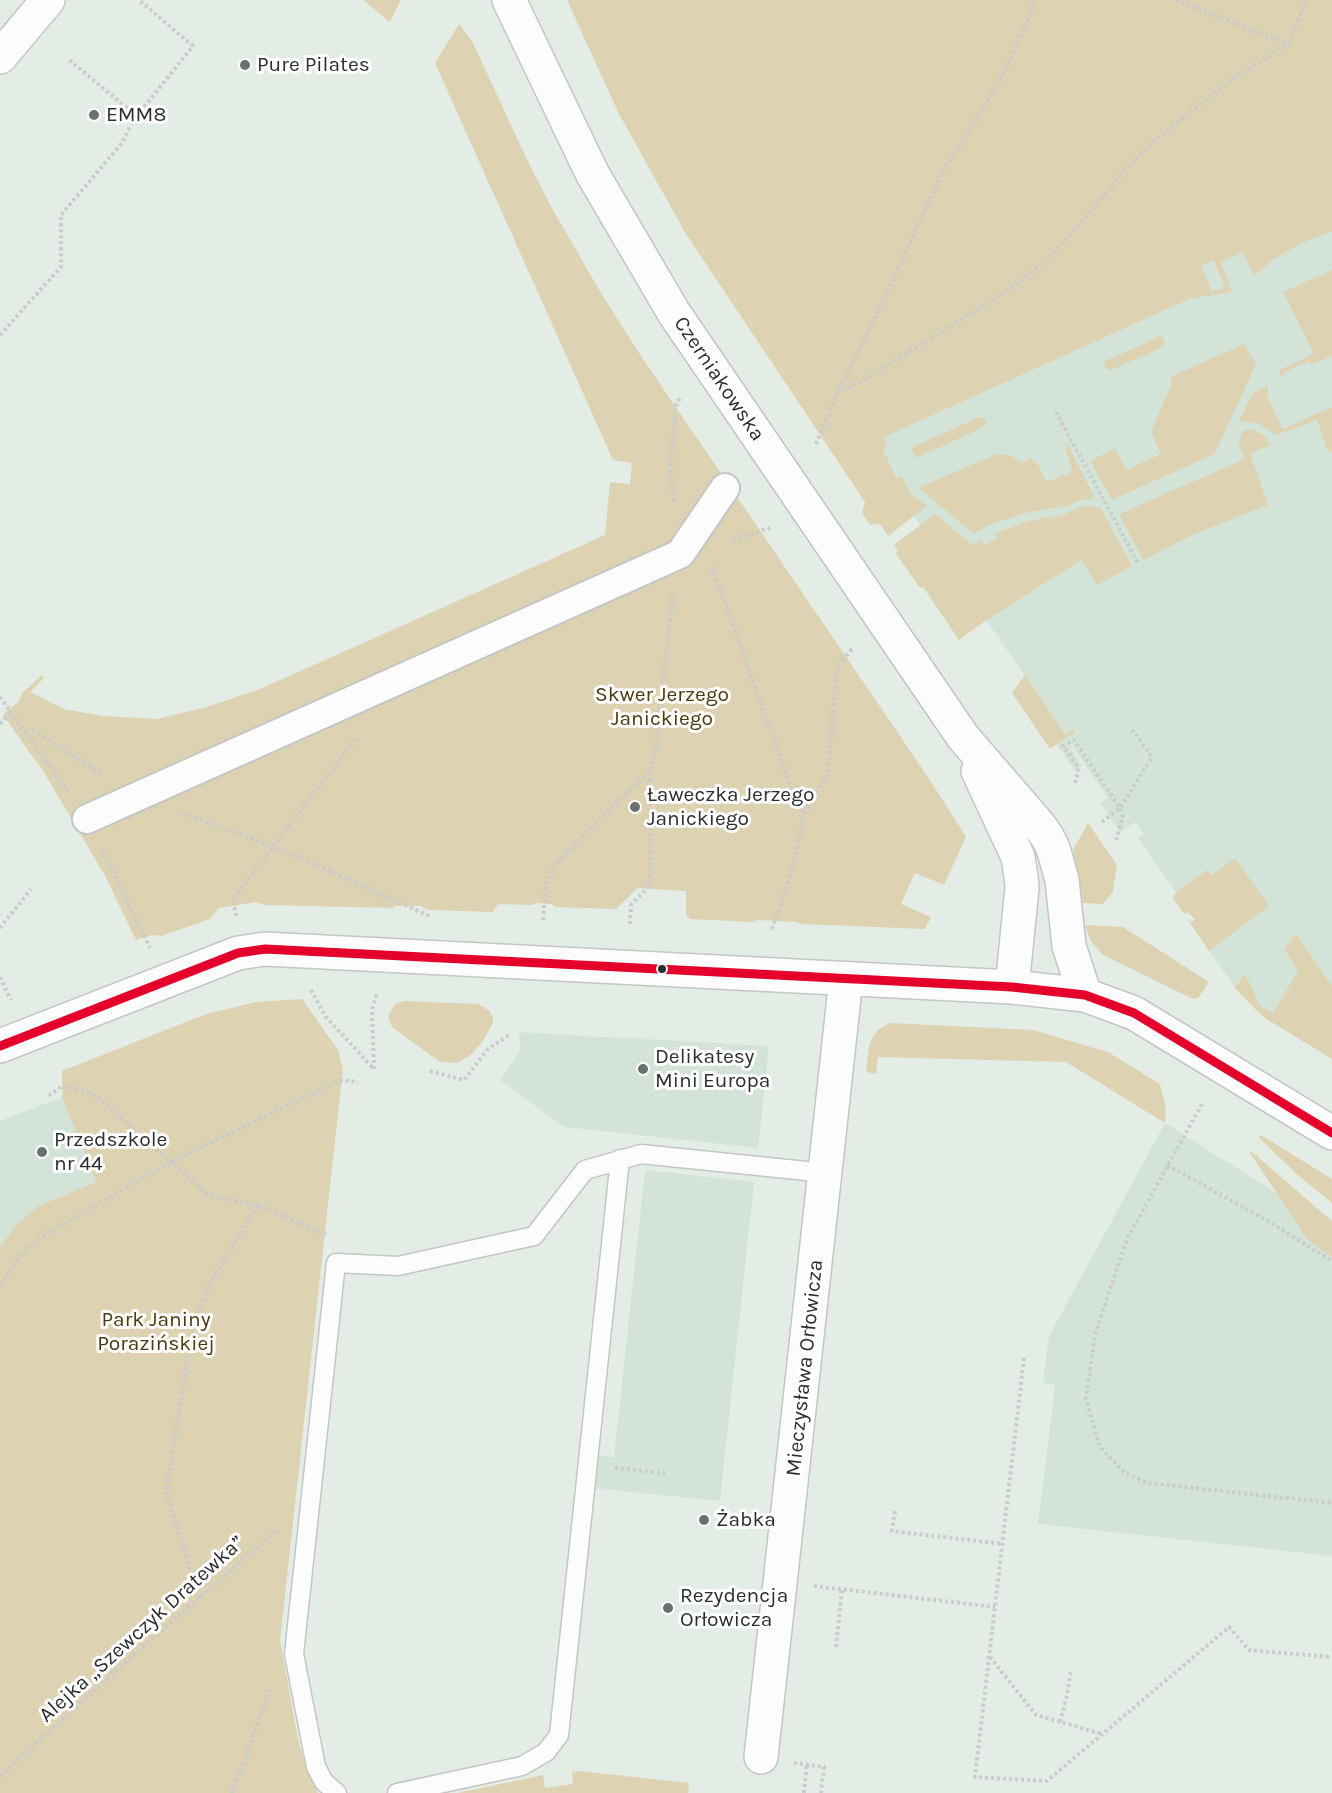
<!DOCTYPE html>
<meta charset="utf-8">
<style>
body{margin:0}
canvas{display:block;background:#e4ece6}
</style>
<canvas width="1332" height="1793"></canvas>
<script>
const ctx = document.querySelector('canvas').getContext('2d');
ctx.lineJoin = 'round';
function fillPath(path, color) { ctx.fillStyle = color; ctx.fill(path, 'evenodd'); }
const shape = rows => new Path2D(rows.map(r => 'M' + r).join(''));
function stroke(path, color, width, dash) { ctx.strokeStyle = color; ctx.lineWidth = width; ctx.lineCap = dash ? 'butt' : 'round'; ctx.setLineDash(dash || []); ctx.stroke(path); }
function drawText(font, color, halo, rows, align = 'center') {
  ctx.font = font + ' Karla,sans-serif'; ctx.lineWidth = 6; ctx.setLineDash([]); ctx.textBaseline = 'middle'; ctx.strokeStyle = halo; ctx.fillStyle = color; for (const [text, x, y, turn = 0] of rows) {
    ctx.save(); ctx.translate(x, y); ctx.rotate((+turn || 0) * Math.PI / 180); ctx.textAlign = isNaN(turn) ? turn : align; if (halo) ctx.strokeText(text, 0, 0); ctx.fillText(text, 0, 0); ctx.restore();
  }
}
fillPath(shape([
 [1332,190,1332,1059,1265,1018,1257,1011,1235,988,1187,918,1191,922,1195,919,1187,912,1184,914,1173,899,1176,892,1138,838,1144,834,1135,822,1120,832,1100,803,1108,798,1073,747,1071,749,1082,766,1075,771,1057,745,1065,734,987,621,984,621,917,520,839,410],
 [519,1032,769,1046,758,1148,564,1127,500,1080,521,1050],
 [62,1097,96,1182,38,1206,16,1225,0,1247,0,1121],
 [1165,1123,1332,1228,1332,1556,1038,1524,1055,1385,1043,1383,1049,1336],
 [645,1170,754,1182,720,1501,592,1488,594,1455,614,1458]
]), '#d4e3d8');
fillPath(shape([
 [363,0,401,0,390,22],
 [567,0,1332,0,1332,231,1298,245,1272,260,1254,276,1243,252,1221,262,1232,292,1189,299,884,437,887,447,883,449,896,478,901,477,912,495,927,506,888,536,880,524,870,525,862,513,865,502,686,234,619,114],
 [1214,260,1225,287,1212,292,1201,266],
 [459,24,472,41,531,168,553,210,601,293,641,356,930,780,966,837,944,885,915,873,901,904,931,917,925,929,800,924,797,922,758,920,752,922,690,919,686,914,686,891,638,888,616,909,556,907,552,904,536,903,531,905,498,904,493,912,428,910,421,906,394,906,394,908,264,905,256,902,219,908,210,919,161,936,152,935,136,940,104,874,45,774,3,715,19,701,23,692,42,675,44,678,30,692,64,709,103,716,157,719,210,706,260,689,605,535,610,482,630,484,632,463,613,460,435,63],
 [1332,270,1332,356,1311,365,1309,361,1283,373,1284,376,1281,377,1279,370,1314,354,1283,292],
 [1161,336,1165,340,1163,347,1111,370,1104,367,1105,361],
 [1244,344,1256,364,1217,449,1212,455,1112,500,1090,461,1115,448,1126,470,1161,454,1151,432,1172,383,1170,377],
 [1267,385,1269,393,1266,394,1283,429,1332,407,1332,451,1330,453,1327,449,1317,420,1276,435,1260,424,1239,421,1252,394],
 [979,417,986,419,986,425,984,427,916,458,911,448],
 [1243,430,1253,430,1261,434,1265,437,1270,445,1250,453,1268,505,1194,534,1143,560,1119,514,1245,459,1238,443],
 [1067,443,1095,498,1081,500,1067,506,1030,512,991,524,974,534,920,489,920,487,997,454,1009,455,1022,463,1031,458,1039,466,1046,482,1072,472,1066,450],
 [1082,506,1100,507,1132,566,1097,585,1081,560,987,620,959,640,923,587,920,588,896,554,898,551,894,545,935,514,966,540,973,544,981,539,984,545,997,539,995,533,1029,521,1066,514],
 [1025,675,1065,734,1073,729,1075,732,1050,749,1012,693],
 [1088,823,1117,865,1113,892,1103,904,1083,903,1073,850],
 [1235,858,1269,906,1209,951,1187,918,1191,922,1195,919,1187,912,1184,914,1173,899,1176,892,1207,870,1212,875],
 [1085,925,1123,927,1209,982,1198,998,1193,999,1103,955,1091,941],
 [1296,934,1332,986,1332,1059,1265,1018,1257,1011,1235,988,1245,973,1260,1006,1273,1013,1298,971,1284,949],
 [302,999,338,1050,343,1069,280,1640,298,1739,307,1772,318,1793,0,1793,0,1247,16,1225,38,1206,96,1182,62,1097,62,1071,206,1014,256,1002],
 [404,1001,478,1004,490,1011,493,1018,493,1023,482,1042,472,1054,457,1063,440,1062,392,1027,388,1017,392,1009,395,1004],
 [890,1023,1033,1030,1108,1052,1160,1084,1166,1109,1165,1123,1066,1062,878,1057,876,1074,866,1072,869,1046,873,1036,879,1029],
 [1261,1135,1332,1179,1332,1203,1300,1177,1259,1138],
 [1251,1151,1332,1221,1332,1257,1309,1241,1250,1153],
 [579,1771,689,1783,688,1793,458,1793,543,1775,545,1788,573,1784,572,1772]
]), '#ddd3b2');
const service = shape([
 [337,1793,324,1782,316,1767,294,1654,336,1263,398,1266,534,1236,585,1170,641,1154,826,1173],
 [397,1793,522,1766,546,1752,559,1735,620,1159]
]);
const pedestrian = shape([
 [87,819,680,554,725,488]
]);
const minor = shape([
 [509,0,592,173,674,313,963,737,1039,825,1048,838,1053,848,1062,880,1069,946,1085,995],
 [0,57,48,0],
 [978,771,1018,857,1021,876,1022,888,1012,987],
 [761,1757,846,979]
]);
const tertiary = shape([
 [0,1046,238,953,265,949,1012,987,1085,995,1134,1013,1332,1133]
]);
stroke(service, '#c2c7c3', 21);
stroke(pedestrian, '#c2c7c3', 32);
stroke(minor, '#c2c7c3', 36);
stroke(tertiary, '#c2c7c3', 36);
stroke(shape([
 [1176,0,1288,44],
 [133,121,193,46,139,0],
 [0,335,61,267,61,215,122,143,132,122,131,115,127,108,68,59],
 [837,394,871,375,1009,290,1044,262,1079,225,1122,174,1150,144,1228,82,1288,44,1306,0],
 [1056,412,1138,563],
 [816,444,837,394,876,316,946,164,962,143,1004,73,1028,20,1034,0],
 [674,502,670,469,676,406,681,396],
 [733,539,770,528],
 [712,567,795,799,804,814],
 [0,697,69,793],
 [0,724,12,711],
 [26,731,36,732,103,775],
 [1075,783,1079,768,1063,746,1074,740,1120,808,1123,817,1116,842],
 [183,813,285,851,429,916],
 [1102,822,1120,808,1152,757,1130,727],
 [102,849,150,948],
 [236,916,233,899,357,737],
 [543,920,546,882,556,864,618,801,648,774],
 [630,924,631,905,650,885,651,813,649,774,655,754,673,593],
 [0,928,31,889],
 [772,929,792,870,804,814,828,773,837,666,852,649],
 [0,977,11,1000],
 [311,990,326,1017,374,1069],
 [374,1069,372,1010,377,993],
 [430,1071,464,1080,487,1050,510,1034],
 [49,1096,62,1086,90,1093,97,1097,206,1193,219,1198,258,1205,326,1235],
 [1202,1104,1127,1239,1095,1334,1086,1399,1100,1447,1124,1472,1148,1483,1332,1503],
 [1167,1165,1266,1220,1332,1261],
 [0,1286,19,1256,44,1235,171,1162,341,1080,358,1082],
 [1024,1358,975,1777,1047,1781,1229,1627,1249,1650,1332,1657],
 [615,1468,665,1473],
 [895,1511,892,1531,1003,1544],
 [814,1586,995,1607],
 [199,1598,166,1492,194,1319,213,1278,258,1205],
 [836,1647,842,1588],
 [990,1657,1036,1715,1102,1734],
 [1060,1722,1066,1700,1071,1670],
 [794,1763,824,1767,821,1793],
 [0,1776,147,1643,277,1530],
 [232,1793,271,1687],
 [804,1793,807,1764]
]), '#c9cccb', 4, [3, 3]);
stroke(service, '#fbfcfb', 18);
stroke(pedestrian, '#fbfcfb', 28);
stroke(minor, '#fbfcfb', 33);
stroke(tertiary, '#fbfcfb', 33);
stroke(shape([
 [0,1046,238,953,265,949,1012,987,1085,995,1134,1013,1332,1133]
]), '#e4002b', 9);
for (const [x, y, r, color] of [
 [245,65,6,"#6a716c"],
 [94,115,6,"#6a716c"],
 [635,807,6,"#6a716c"],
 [662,969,5,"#292f2b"],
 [643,1069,6,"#6a716c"],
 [42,1152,6,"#6a716c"],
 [704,1520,6,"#6a716c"],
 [668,1608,6,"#6a716c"]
]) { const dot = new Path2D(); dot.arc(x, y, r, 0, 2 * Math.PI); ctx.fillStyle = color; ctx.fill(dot); stroke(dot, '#fff', 2); }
drawText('21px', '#292f2b', '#fff', [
 ["Pure Pilates",257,65],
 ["EMM8",106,115],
 ["Ławeczka Jerzego",647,795],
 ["Janickiego",647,819],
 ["Delikatesy",655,1057],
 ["Mini Europa",655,1081],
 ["Przedszkole",54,1140],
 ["nr 44",54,1164],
 ["Żabka",716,1520],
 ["Rezydencja",680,1596],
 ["Orłowicza",680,1620]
], 'left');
drawText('21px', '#292f2b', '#fff', [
 ["Czerniakowska",719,379,56],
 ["Mieczysława Orłowicza",805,1368,-84],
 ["Alejka „Szewczyk Dratewka”",142,1629,-42]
]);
drawText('21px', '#4c390b', '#fff', [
 ["Skwer Jerzego",662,695],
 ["Janickiego",662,719],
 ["Park Janiny",156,1320],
 ["Porazińskiej",156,1344]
]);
</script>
